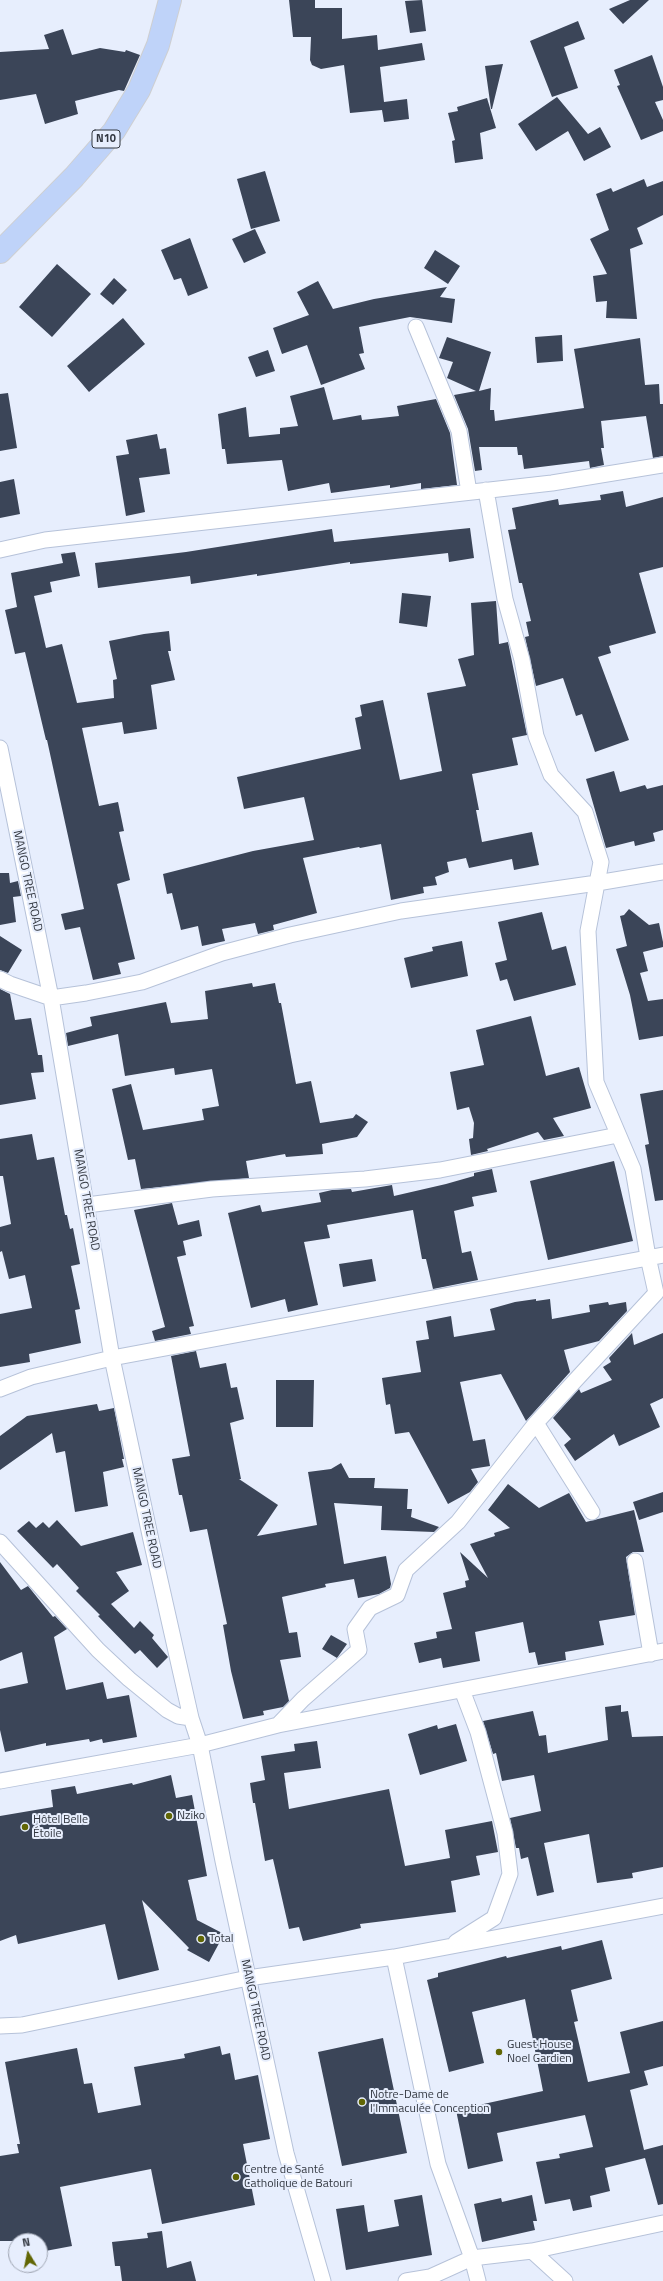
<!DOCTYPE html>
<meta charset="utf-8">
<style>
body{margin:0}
#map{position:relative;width:663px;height:2281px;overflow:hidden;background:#e7eefd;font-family:"Titillium Web",sans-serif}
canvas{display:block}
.north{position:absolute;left:8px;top:2233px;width:40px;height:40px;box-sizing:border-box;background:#e7eefd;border:1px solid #9fa5b2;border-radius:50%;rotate:350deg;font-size:11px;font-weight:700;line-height:16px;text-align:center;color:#333841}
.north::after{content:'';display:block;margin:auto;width:14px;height:18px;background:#616604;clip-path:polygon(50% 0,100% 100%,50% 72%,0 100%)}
</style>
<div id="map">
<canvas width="663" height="2281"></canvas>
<div class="north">N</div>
</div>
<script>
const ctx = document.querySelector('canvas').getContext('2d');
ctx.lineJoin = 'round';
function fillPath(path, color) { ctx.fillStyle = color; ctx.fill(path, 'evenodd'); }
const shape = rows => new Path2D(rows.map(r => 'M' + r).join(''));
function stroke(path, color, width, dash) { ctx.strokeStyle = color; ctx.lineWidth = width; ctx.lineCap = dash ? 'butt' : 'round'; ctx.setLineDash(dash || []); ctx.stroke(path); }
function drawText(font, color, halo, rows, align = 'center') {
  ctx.font = font + ' "Titillium Web",sans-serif'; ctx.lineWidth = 4; ctx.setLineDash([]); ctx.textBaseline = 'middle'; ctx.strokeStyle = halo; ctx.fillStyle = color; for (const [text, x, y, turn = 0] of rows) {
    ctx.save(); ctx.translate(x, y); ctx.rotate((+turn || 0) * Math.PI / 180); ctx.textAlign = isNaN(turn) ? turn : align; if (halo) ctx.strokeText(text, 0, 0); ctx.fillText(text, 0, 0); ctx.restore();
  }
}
fillPath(shape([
 [289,0,315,0,315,8,342,8,342,39,377,35,378,50,422,43,425,60,380,67,384,102,407,99,409,119,384,122,382,110,350,113,344,65,321,69,312,65,310,60,311,37,293,37],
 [422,0,426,31,410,33,405,1],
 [630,0,649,0,623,24,609,9],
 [578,21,585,39,564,47,578,88,552,97,530,41],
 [63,29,72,55,100,48,125,52,126,50,140,55,124,91,119,90,75,101,78,114,45,124,36,94,0,100,0,52,49,49,44,35],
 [652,55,663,87,663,100,655,102,663,120,663,131,641,140,617,86,620,85,614,70],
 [503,64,492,109,491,109,485,66],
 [557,97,588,134,600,127,611,147,584,161,568,131,536,151,518,124],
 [487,98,496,128,480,133,483,159,455,163,452,141,455,140,448,113,458,111,457,107],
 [265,171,280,221,251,229,237,179],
 [644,179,647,187,663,181,663,215,637,228,643,244,630,249,637,319,606,318,607,301,596,302,593,276,607,274,590,239,609,230,596,194,611,188,613,192],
 [255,229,266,253,244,263,232,239],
 [190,238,208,288,188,296,181,278,174,280,161,250],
 [435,250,460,266,448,284,424,268],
 [57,264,91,294,52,337,19,307],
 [114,278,127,290,113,305,100,294],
 [318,281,333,309,374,299,447,287,440,297,455,299,452,323,410,317,359,327,364,353,359,354,365,369,321,385,307,345,282,354,273,328,309,315,297,292],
 [123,318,145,344,89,392,67,366],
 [562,335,563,361,537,363,535,337],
 [447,337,491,352,479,391,491,388,490,410,494,410,495,421,584,408,574,349,640,338,645,385,659,384,660,404,663,404,663,456,653,458,646,416,601,421,604,448,601,448,604,465,590,468,589,461,524,469,522,455,518,455,517,447,479,447,482,470,475,471,468,429,454,395,476,391,447,378,453,362,439,358],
 [268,350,275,371,256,377,248,357],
 [324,387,333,420,361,415,362,420,399,416,397,406,436,399,450,433,457,485,421,489,421,483,390,488,390,485,331,493,329,483,288,491,282,460,227,464,225,449,222,449,218,414,246,407,249,437,280,434,280,428,298,426,290,396],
 [8,393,17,448,0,451,0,394],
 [157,434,160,449,166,448,170,474,139,478,145,512,126,516,116,456,129,454,126,440],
 [14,479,20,514,0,518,0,482],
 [623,491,626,507,663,497,663,567,639,573,656,633,609,646,611,653,598,657,629,740,595,752,582,714,576,716,563,678,536,686,525,637,529,636,526,622,531,621,522,583,519,583,508,530,516,529,512,508,558,499,559,505,601,500,600,495],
 [470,528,474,558,449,562,448,553,350,564,350,562,257,576,257,574,191,584,190,576,98,588,95,563,186,552,332,529,334,542],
 [75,552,80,576,50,582,52,592,34,596,46,648,62,644,77,703,114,698,113,680,117,679,109,641,144,634,169,631,171,651,168,651,175,680,151,685,157,729,124,734,122,722,82,728,99,806,118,802,124,831,119,832,130,880,117,884,135,959,118,963,121,974,93,980,80,927,65,930,61,914,84,909,47,740,46,740,25,652,15,654,5,610,17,607,11,573,63,563,61,554],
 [402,593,431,596,427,627,399,623],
 [496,601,499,644,508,642,527,735,512,738,518,765,472,774,479,810,476,810,482,842,532,832,539,865,514,870,512,859,469,868,466,858,447,862,449,872,435,877,437,885,423,887,424,893,391,900,381,844,360,848,359,847,303,858,317,913,273,925,274,930,258,934,255,923,222,929,225,941,202,946,198,926,181,930,172,893,167,894,163,874,253,851,314,840,304,797,244,809,237,777,361,749,355,718,362,716,360,705,383,700,400,780,442,771,427,693,466,686,458,659,474,655,471,603],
 [614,771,620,792,645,785,647,789,663,785,663,830,653,833,655,841,635,846,634,841,606,848,586,779],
 [0,873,9,873,10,883,18,881,21,896,13,897,16,922,0,925],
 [629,909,649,925,659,923,663,942,663,947,643,952,648,971,640,973,648,1001,663,999,663,1036,639,1040,630,995,616,949,627,946,620,916,624,915],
 [542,912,552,950,566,946,576,985,514,1001,507,979,500,981,495,963,507,960,498,922],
 [0,936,22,950,8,973,0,970],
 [462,941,468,976,411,988,404,958,433,951,432,947],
 [252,983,253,987,275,983,279,1003,281,1003,296,1084,311,1081,320,1123,353,1118,356,1114,368,1122,357,1137,322,1144,323,1154,286,1157,285,1154,246,1161,249,1178,141,1189,135,1159,128,1160,112,1089,131,1084,143,1130,204,1120,202,1109,219,1106,212,1069,175,1075,174,1068,125,1076,118,1034,68,1046,66,1033,92,1026,90,1017,166,1002,171,1023,208,1019,205,991],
 [0,989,10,994,15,1020,31,1018,38,1055,42,1055,44,1072,31,1073,36,1099,0,1105],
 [531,1016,546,1076,579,1067,591,1108,553,1118,564,1136,544,1140,538,1132,487,1149,488,1151,471,1155,469,1139,473,1138,474,1123,469,1107,457,1110,450,1072,484,1065,476,1030],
 [663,1090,663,1200,655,1201,645,1145,649,1144,640,1094],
 [32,1134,37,1160,54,1157,65,1215,67,1215,70,1229,73,1228,80,1264,71,1266,80,1309,75,1310,81,1343,29,1354,30,1362,0,1367,0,1314,32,1308,25,1275,9,1279,2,1251,0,1252,0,1227,11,1224,3,1176,0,1176,0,1139],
 [614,1161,633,1241,548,1260,530,1181],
 [492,1169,497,1192,472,1197,474,1206,454,1211,462,1253,471,1251,478,1280,433,1289,426,1259,422,1259,413,1210,327,1225,330,1238,304,1242,318,1305,288,1312,285,1299,251,1308,228,1213,260,1205,262,1212,321,1202,319,1193,332,1190,351,1189,352,1192,392,1185,394,1196,446,1184,474,1176,474,1173],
 [172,1203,178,1225,199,1220,202,1236,183,1241,186,1255,177,1257,194,1326,189,1327,191,1334,155,1341,152,1331,165,1327,134,1210],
 [372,1259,376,1281,343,1287,339,1264],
 [536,1299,536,1301,550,1299,552,1319,590,1312,589,1305,608,1302,609,1305,626,1302,627,1311,599,1341,564,1350,570,1372,526,1421,501,1374,460,1382,473,1441,485,1439,490,1466,471,1469,478,1482,470,1492,448,1504,409,1432,395,1434,390,1404,386,1405,382,1378,421,1372,416,1341,429,1339,426,1321,451,1316,454,1337,495,1330,490,1309,515,1302],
 [632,1333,634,1345,663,1333,663,1398,650,1404,660,1427,619,1446,614,1434,575,1461,564,1445,571,1439,553,1418,579,1389,581,1393,612,1380,603,1367,611,1362,609,1358],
 [196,1351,200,1368,226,1363,231,1388,237,1387,244,1419,230,1423,241,1479,239,1479,278,1505,257,1536,317,1525,308,1472,331,1469,341,1463,349,1478,375,1478,374,1488,408,1489,407,1509,412,1509,411,1517,439,1527,434,1532,381,1530,382,1506,334,1503,344,1564,386,1556,391,1584,390,1588,379,1594,358,1598,354,1579,325,1584,326,1587,282,1597,289,1633,297,1632,301,1657,280,1660,289,1701,283,1707,263,1711,264,1715,243,1719,231,1671,223,1625,227,1624,207,1529,190,1532,182,1495,179,1495,172,1459,190,1456,171,1356],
 [276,1380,314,1380,313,1427,276,1427],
 [97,1404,99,1411,114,1408,124,1459,122,1459,124,1467,103,1472,108,1506,75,1512,65,1451,56,1453,52,1433,0,1470,0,1436,27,1416],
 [508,1484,539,1508,569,1493,586,1522,634,1510,644,1552,633,1552,626,1557,635,1615,599,1621,604,1645,565,1652,566,1660,538,1665,535,1652,529,1653,523,1622,475,1632,480,1661,443,1668,441,1658,419,1663,414,1643,437,1638,436,1632,452,1629,443,1593,466,1587,465,1581,469,1580,460,1552,488,1578,470,1544,495,1536,494,1533,510,1528,488,1510],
 [663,1492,663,1512,639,1520,633,1502],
 [57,1520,81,1546,133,1532,142,1565,116,1572,129,1591,111,1604,134,1628,140,1621,154,1635,152,1638,168,1657,157,1668,140,1650,135,1654,98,1616,100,1615,76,1591,79,1588,57,1564,53,1568,17,1531,29,1521,36,1528,43,1522,49,1528],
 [0,1562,21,1590,28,1586,53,1617,55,1616,67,1629,54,1637,66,1690,103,1682,107,1699,129,1695,137,1737,103,1743,102,1739,90,1742,89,1739,46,1746,46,1743,5,1752,0,1730,0,1689,28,1683,22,1652,0,1661],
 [331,1635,347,1644,337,1658,322,1649],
 [621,1705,621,1712,628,1711,632,1737,663,1736,663,1867,632,1873,633,1878,597,1883,589,1834,544,1843,554,1892,537,1896,528,1857,521,1859,519,1848,516,1848,510,1818,541,1811,534,1775,502,1781,496,1753,493,1754,483,1721,533,1711,539,1736,546,1735,548,1753,608,1740,605,1707],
 [456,1724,467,1761,420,1775,408,1734,437,1725,438,1729],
 [317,1741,321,1768,284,1773,289,1809,389,1789,405,1866,450,1858,445,1830,492,1821,498,1852,476,1856,480,1875,451,1881,456,1912,360,1924,361,1928,303,1941,299,1927,289,1929,273,1859,265,1861,255,1803,253,1803,250,1783,265,1780,261,1756,295,1751,294,1744],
 [171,1775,176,1798,192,1795,207,1876,188,1880,197,1920,224,1934,209,1962,187,1950,189,1948,142,1900,159,1970,118,1980,105,1924,18,1944,16,1935,0,1941,0,1816,53,1807,51,1790,75,1786,77,1794,132,1783,133,1785],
 [602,1940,612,1979,571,1990,578,2021,574,2022,588,2082,630,2073,620,2032,663,2021,663,2066,644,2071,648,2085,630,2090,644,2150,663,2145,663,2204,658,2205,645,2158,605,2168,610,2191,590,2196,592,2207,573,2211,570,2199,545,2204,536,2162,560,2158,559,2154,593,2147,585,2115,497,2133,503,2161,468,2169,456,2110,543,2091,525,1999,472,2012,484,2063,449,2072,427,1980,438,1977,438,1973,506,1956,507,1958,561,1946,562,1950],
 [383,2038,407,2153,342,2166,318,2052],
 [220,2046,222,2055,230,2053,235,2080,258,2075,270,2139,243,2144,255,2205,162,2224,151,2169,60,2187,72,2246,40,2252,40,2241,0,2241,0,2156,19,2153,17,2144,20,2144,5,2062,77,2048,84,2084,92,2083,98,2113,141,2105,134,2067,185,2058,184,2054],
 [422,2195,432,2255,346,2270,336,2209,364,2205,368,2232,399,2226,394,2200],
 [532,2195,537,2221,533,2221,535,2230,482,2242,474,2204,501,2198,502,2202],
 [162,2231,167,2268,191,2261,196,2281,122,2281,120,2266,115,2266,112,2242,148,2238,147,2233]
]), '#3b4558');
const street = shape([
 [416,327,459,431,469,492],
 [0,550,45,540,552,483,663,465],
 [0,748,51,998,112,1358,151,1540,191,1718,200,1745,223,1861,286,2153,323,2281],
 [0,979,10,984,51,998,86,993,142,982,222,953,290,935,401,911,597,883,663,872],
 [87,1205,212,1189,365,1179,440,1170,618,1135],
 [0,1389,31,1377,112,1358,663,1255],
 [536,1423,592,1512],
 [0,1542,98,1650,129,1679,167,1710,178,1716,191,1718],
 [635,1561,651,1654],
 [278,1725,303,1699,359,1650,355,1629,370,1608,397,1595,406,1570,458,1522,536,1423,656,1293,648,1257,633,1169,596,1082,588,931,601,862,585,812,551,775,536,736,522,660,505,599,486,490],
 [0,1781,200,1745,278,1725,663,1651],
 [456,1942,494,1918,510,1874,505,1833,478,1732,462,1690],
 [394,1957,438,2164,472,2258,478,2281],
 [0,2026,22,2025,248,1978,394,1957,663,1906],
 [532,2251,565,2281],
 [406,2281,430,2277,472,2258,532,2251,663,2223]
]);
const highway = shape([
 [0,252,74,177,114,131,139,90,158,45,170,0]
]);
stroke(street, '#b6c2d9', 17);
stroke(highway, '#cecfd1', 24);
stroke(street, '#fff', 15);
stroke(highway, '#bfd3f9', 22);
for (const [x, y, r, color] of [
 [169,1816,4,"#616604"],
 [25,1827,4,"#616604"],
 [201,1939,4,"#616604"],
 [499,2052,4,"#616604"],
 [362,2102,4,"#616604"],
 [236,2177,4,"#616604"]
]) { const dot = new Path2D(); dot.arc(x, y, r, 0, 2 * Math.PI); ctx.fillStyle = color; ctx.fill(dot); stroke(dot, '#e7eefd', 1.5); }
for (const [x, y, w] of [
 [106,139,28]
]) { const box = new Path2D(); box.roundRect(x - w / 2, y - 9, w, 18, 3); ctx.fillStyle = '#e7eefd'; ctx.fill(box); stroke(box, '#333841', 1); }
drawText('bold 11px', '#333841', null, [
 ["N10",106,139]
]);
drawText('12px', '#333841', '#e7eefd', [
 ["MANGO TREE ROAD",27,881,78],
 ["MANGO TREE ROAD",86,1200,80],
 ["MANGO TREE ROAD",146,1518,78],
 ["MANGO TREE ROAD",255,2010,78]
]);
drawText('12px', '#333841', '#e7eefd', [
 ["Nziko",177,1816],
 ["Hôtel Belle",33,1820],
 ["Étoile",33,1834],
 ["Total",209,1939],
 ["Guest House",507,2045],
 ["Noel Gardien",507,2059],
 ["Notre-Dame de",370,2095],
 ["l'Immaculée Conception",370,2109],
 ["Centre de Santé",244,2170],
 ["Catholique de Batouri",244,2184]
], 'left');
</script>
